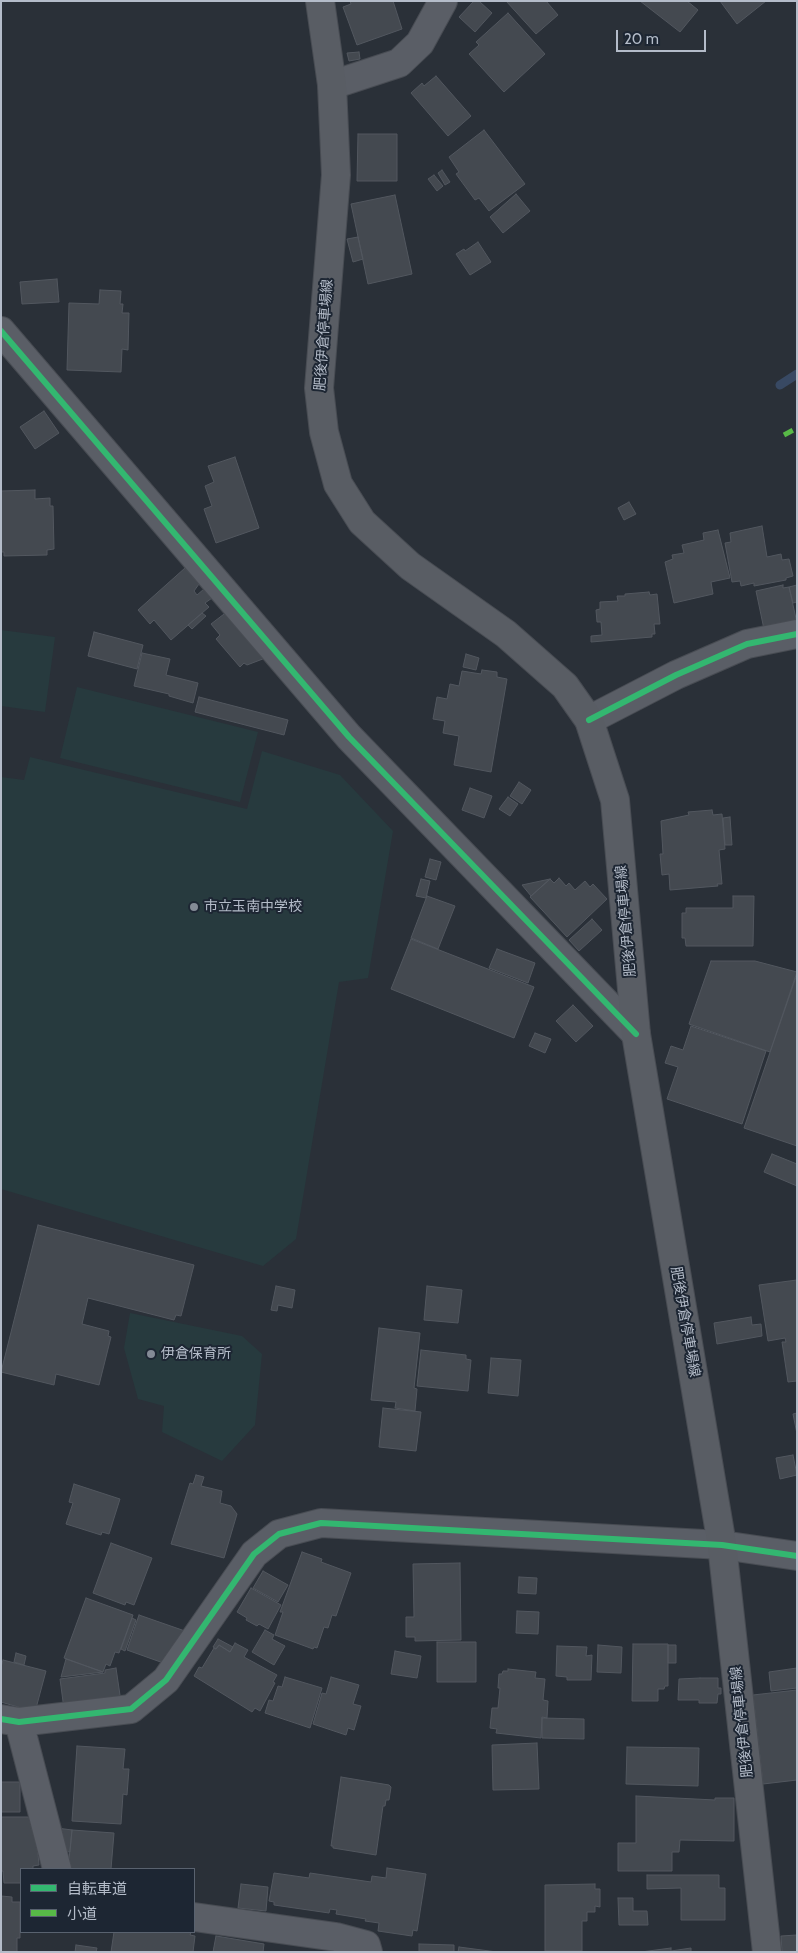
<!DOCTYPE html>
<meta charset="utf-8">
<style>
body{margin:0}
#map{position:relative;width:798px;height:1953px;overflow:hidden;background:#2a3038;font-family:Cabin,"Noto Sans JP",sans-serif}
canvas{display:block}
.frame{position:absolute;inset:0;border:2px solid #b4bcc9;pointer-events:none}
.legend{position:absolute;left:20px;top:1868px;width:175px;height:65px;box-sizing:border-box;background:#1d2633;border:1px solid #59626f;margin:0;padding:6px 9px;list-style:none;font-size:15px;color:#b4bcc9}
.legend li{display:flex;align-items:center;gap:10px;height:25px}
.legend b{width:25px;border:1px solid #59626f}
.scale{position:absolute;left:616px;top:30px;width:90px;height:22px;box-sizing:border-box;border:2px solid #b4bcc9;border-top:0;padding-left:6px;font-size:15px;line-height:18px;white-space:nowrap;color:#b4bcc9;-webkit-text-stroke:4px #1d2633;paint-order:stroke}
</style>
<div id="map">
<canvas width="798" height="1953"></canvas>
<div class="frame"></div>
<ul class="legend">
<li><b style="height:6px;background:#33b770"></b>自転車道</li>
<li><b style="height:6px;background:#58b947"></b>小道</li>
</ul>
<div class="scale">20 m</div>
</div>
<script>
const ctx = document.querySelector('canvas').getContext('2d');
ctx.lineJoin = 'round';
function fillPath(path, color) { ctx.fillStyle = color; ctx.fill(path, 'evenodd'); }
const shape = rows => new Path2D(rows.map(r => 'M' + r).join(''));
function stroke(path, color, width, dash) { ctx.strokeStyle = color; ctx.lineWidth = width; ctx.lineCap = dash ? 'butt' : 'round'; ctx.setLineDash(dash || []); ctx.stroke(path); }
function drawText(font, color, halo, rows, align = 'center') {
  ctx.font = font + ' Cabin,"Noto Sans JP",sans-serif'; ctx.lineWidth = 4; ctx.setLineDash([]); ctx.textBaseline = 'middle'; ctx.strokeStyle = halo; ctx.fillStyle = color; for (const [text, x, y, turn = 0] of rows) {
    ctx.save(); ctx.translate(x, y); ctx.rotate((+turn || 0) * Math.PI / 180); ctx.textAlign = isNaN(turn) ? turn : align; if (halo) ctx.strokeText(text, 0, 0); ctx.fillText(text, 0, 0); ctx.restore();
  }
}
fillPath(shape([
 [1,630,55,637,45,712,1,706],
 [77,687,258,732,240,802,60,758],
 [262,751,340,775,393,831,368,978,339,982,296,1239,263,1266,1,1189,1,777,24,780,30,757,247,809],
 [130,1313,242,1336,262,1354,255,1425,222,1461,162,1432,164,1406,138,1399,124,1348]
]), '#273a3e');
stroke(shape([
 [780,385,797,374]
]), '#384963', 9);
const building = shape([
 [350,1,393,1,402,29,357,45,343,7,351,4,350,1],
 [474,1,479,1,492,13,475,32,459,17,474,1],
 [506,1,546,1,558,15,536,34,506,1],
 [640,1,687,1,698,10,680,32,640,1],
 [720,1,766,1,737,24,720,1],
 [508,13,545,54,504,92,469,54,479,45,476,42,508,13],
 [359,52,360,59,349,61,347,53,359,52],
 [436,76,471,116,448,136,411,93,422,83,424,86,436,76],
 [484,130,525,184,489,211,479,198,475,200,456,174,459,172,449,157,484,130],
 [358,134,397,134,397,181,357,181,358,134],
 [442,170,450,182,445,185,438,173,442,170],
 [434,175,443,186,437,191,428,179,434,175],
 [516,194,530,211,503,233,490,217,516,194],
 [395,195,412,274,368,284,351,204,395,195],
 [358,237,363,259,353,262,347,239,358,237],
 [478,242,491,262,470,275,456,254,464,249,465,251,478,242],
 [57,279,59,302,22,304,20,282,57,279],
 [100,290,121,291,120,304,123,304,122,313,129,313,128,350,122,349,121,372,67,370,69,303,99,304,100,290],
 [44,411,59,433,35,449,20,427,44,411],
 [235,457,259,528,216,543,204,509,212,506,205,486,214,482,208,466,235,457],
 [35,490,35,499,50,498,50,506,53,506,54,549,47,550,47,555,4,556,4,552,1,552,1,491,35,490],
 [629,502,636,514,624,520,618,508,629,502],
 [762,526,767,557,781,554,782,560,789,559,793,576,786,578,786,580,754,586,754,583,741,586,740,581,732,582,725,543,731,542,730,533,762,526],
 [718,530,730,578,711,582,713,594,674,603,665,562,673,559,672,555,684,553,682,545,704,540,703,533,718,530],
 [185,568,199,584,194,591,197,595,204,589,212,598,205,603,209,607,171,640,154,620,150,624,138,610,185,568],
 [783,585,783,588,789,587,797,623,765,634,756,591,783,585],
 [797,585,797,602,793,603,789,587,797,585],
 [649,592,650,595,657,594,660,624,654,624,655,634,652,634,652,637,591,642,591,636,602,635,601,622,597,622,596,610,600,609,600,602,618,601,617,596,625,596,625,594,649,592],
 [228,611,268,657,247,665,244,663,240,667,216,639,220,635,211,624,228,611],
 [202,613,206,616,192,629,188,625,202,613],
 [94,632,143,645,137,669,88,656,94,632],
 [142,653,170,659,166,675,198,683,193,703,169,696,169,694,134,686,142,653],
 [466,654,479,658,476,670,463,667,466,654],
 [482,670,497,672,497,677,507,679,491,772,454,765,459,736,443,733,445,721,433,719,437,697,447,699,450,684,459,686,462,671,481,674,482,670],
 [199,697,288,720,284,735,195,712,199,697],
 [519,782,531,790,522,804,510,796,519,782],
 [470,788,492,796,484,818,462,810,470,788],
 [508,797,518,804,510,816,499,809,508,797],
 [712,810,713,815,722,814,725,849,719,850,722,884,717,884,718,886,670,890,669,874,662,875,660,854,663,854,661,821,689,815,688,812,712,810],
 [730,817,732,845,725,845,723,818,730,817],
 [430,859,441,862,436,880,425,877,430,859],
 [559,878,566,886,569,883,575,890,585,881,590,887,593,884,607,899,567,937,530,897,550,879,554,883,559,878],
 [421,879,430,881,426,898,416,896,421,879],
 [550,879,531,896,522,885,550,879],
 [427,896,455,906,438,949,411,938,427,896],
 [733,896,754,896,753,946,686,946,685,938,682,938,682,913,686,913,686,908,733,908,733,896],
 [592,919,602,930,579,951,569,940,592,919],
 [411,939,534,987,514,1038,391,989,411,939],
 [497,949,535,963,528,983,489,968,497,949],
 [711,961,755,961,797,972,770,1052,689,1024,711,961],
 [797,974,797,1146,744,1128,797,974],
 [573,1005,593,1026,576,1042,556,1021,573,1005],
 [691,1026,766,1051,742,1124,667,1099,678,1067,665,1063,671,1046,683,1050,691,1026],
 [535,1033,551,1039,545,1053,529,1046,535,1033],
 [772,1154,797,1164,797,1186,764,1172,772,1154],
 [38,1225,194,1265,181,1316,176,1315,174,1320,88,1298,82,1324,109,1331,108,1336,111,1337,99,1385,56,1374,54,1385,1,1372,38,1225],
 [797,1280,797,1381,788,1382,782,1342,786,1342,785,1338,768,1341,759,1285,797,1280],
 [276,1286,295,1290,292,1308,278,1305,277,1311,271,1310,276,1286],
 [427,1286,462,1290,458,1323,424,1320,427,1286],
 [751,1317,752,1325,761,1324,762,1336,717,1344,714,1323,751,1317],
 [379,1328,420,1333,414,1388,417,1389,415,1411,395,1408,396,1402,371,1400,379,1328],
 [421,1350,466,1355,466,1359,471,1360,468,1391,417,1386,421,1350],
 [491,1358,521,1360,518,1396,488,1393,491,1358],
 [383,1408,421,1412,416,1451,379,1447,383,1408],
 [797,1413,797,1434,793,1414,797,1413],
 [793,1455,797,1475,780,1479,776,1458,793,1455],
 [196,1475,204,1477,201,1486,222,1491,220,1503,231,1506,237,1514,224,1558,171,1544,190,1483,193,1484,196,1475],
 [74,1484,120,1499,109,1534,102,1532,101,1535,66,1524,73,1503,69,1502,74,1484],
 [111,1543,152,1558,134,1605,126,1602,125,1605,93,1593,111,1543],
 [302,1552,322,1559,321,1562,351,1573,336,1616,332,1615,328,1628,324,1627,317,1648,314,1647,313,1649,275,1635,283,1612,280,1612,302,1552],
 [460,1563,461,1640,415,1641,415,1637,406,1637,406,1617,414,1617,413,1564,460,1563],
 [263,1571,288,1585,278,1602,253,1588,263,1571],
 [519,1577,537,1578,536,1594,518,1593,519,1577],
 [251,1588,281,1605,268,1629,259,1624,257,1626,246,1620,247,1618,237,1612,251,1588],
 [86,1598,133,1615,119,1653,115,1652,110,1666,106,1664,103,1672,64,1658,86,1598],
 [517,1611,539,1612,538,1634,516,1633,517,1611],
 [139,1615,185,1631,169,1665,127,1650,139,1615],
 [132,1618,136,1620,125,1651,121,1649,132,1618],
 [265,1630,274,1635,272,1639,285,1646,274,1665,252,1652,265,1630],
 [218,1639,233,1647,230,1652,219,1645,216,1649,213,1647,218,1639],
 [437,1642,476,1642,476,1682,437,1682,437,1642],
 [235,1643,248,1650,244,1657,277,1675,273,1682,275,1683,260,1711,255,1708,252,1712,194,1676,199,1667,202,1668,214,1648,216,1649,219,1645,230,1652,235,1643],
 [633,1644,668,1644,668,1686,665,1686,664,1689,658,1689,658,1701,632,1701,633,1644],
 [598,1645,622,1647,621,1673,597,1672,598,1645],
 [668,1645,676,1645,676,1663,668,1663,668,1645],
 [557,1646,587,1647,586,1656,592,1655,591,1680,567,1680,567,1677,556,1676,557,1646],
 [395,1651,421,1656,417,1678,391,1674,395,1651],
 [16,1653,26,1656,24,1665,14,1662,16,1653],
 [66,1659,103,1672,61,1677,66,1659],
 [3,1660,46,1671,35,1712,1,1702,1,1667,3,1660],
 [116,1668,121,1702,64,1709,60,1679,105,1673,105,1670,116,1668],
 [797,1668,797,1688,771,1691,769,1672,797,1668],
 [508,1669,536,1672,535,1678,545,1679,543,1700,548,1701,547,1718,542,1717,541,1738,496,1733,497,1729,490,1728,492,1708,498,1708,500,1688,498,1688,499,1674,502,1674,503,1671,508,1671,508,1669],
 [285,1677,322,1688,310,1728,265,1713,269,1700,273,1701,278,1686,282,1687,285,1677],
 [331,1677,359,1685,353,1704,361,1706,354,1730,348,1728,346,1735,313,1724,322,1693,326,1694,331,1677],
 [700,1678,718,1678,718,1688,721,1688,721,1694,718,1694,717,1703,699,1703,699,1700,678,1700,679,1679,700,1678],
 [797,1690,797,1780,763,1784,753,1695,797,1690],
 [542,1718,584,1719,584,1739,542,1738,542,1718],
 [537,1743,539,1789,493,1790,492,1745,537,1743],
 [77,1746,125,1749,123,1769,129,1769,127,1795,123,1794,121,1824,72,1821,77,1746],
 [627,1747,699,1748,698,1786,626,1784,627,1747],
 [341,1777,389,1785,391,1787,389,1800,386,1800,385,1806,383,1806,376,1855,333,1848,333,1846,331,1846,341,1777],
 [1,1782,20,1782,20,1812,1,1812,1,1782],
 [636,1796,715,1800,715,1798,734,1798,734,1841,680,1840,679,1852,672,1852,672,1871,618,1871,618,1843,636,1843,636,1796],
 [1,1817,32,1817,32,1830,36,1830,39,1865,33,1866,33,1869,21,1869,21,1883,4,1883,3,1871,1,1871,1,1817],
 [57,1828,72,1830,70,1852,63,1851,57,1828],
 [72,1830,114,1833,111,1869,68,1869,72,1830],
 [387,1868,426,1874,417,1931,413,1930,412,1936,378,1931,379,1923,365,1921,366,1919,336,1914,337,1910,330,1909,329,1913,274,1905,274,1902,269,1901,274,1873,309,1878,310,1873,371,1882,372,1876,386,1878,387,1868],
 [647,1875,719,1875,719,1888,725,1888,725,1920,681,1920,681,1888,647,1889,647,1875],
 [241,1884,268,1887,266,1911,238,1908,241,1884],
 [595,1884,595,1889,600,1889,600,1907,595,1906,595,1912,587,1912,587,1921,582,1921,582,1951,545,1951,545,1885,595,1884],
 [1,1896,12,1897,12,1902,20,1902,20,1938,17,1938,17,1952,1,1952,1,1896],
 [618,1898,633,1898,633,1911,647,1911,648,1925,619,1925,618,1898],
 [114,1932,191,1932,190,1935,195,1936,193,1952,111,1952,114,1932],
 [797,1935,797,1952,782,1952,781,1936,797,1935],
 [216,1936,264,1944,263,1952,213,1952,216,1936],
 [419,1944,454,1945,454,1952,419,1952,419,1944],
 [76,1945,97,1948,96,1952,75,1952,76,1945],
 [459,1947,497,1952,458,1952,459,1947],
 [671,1948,671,1951,691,1948,691,1952,641,1952,671,1948]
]);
fillPath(building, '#444950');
stroke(building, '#52575f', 1);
const minor = shape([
 [332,85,399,63,420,43,443,1],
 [1,331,349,737,636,1034],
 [589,720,676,675,747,644,797,634],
 [1,1719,19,1722,131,1709,166,1680,254,1554,279,1534,321,1523,722,1545,797,1556],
 [19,1722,57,1869],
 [194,1917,336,1937,366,1945,368,1952]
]);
const secondary = shape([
 [320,1,332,85,336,175,319,388,324,432,338,484,362,522,410,566,506,634,565,686,589,720,615,800,636,1034,722,1545,767,1952]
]);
stroke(minor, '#484c53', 30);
stroke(secondary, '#484c53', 30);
stroke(minor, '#5a5e66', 28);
stroke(secondary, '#595d64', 28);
stroke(shape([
 [784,435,797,428]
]), '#58b947', 5, [10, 5]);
stroke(shape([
 [1,331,349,737,636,1034],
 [589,720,676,675,747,644,797,634],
 [1,1719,19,1722,131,1709,166,1680,254,1554,279,1534,321,1523,722,1545,797,1556]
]), '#33b770', 6);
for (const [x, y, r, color] of [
 [194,907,5,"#848b96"],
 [151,1354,5,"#848b96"]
]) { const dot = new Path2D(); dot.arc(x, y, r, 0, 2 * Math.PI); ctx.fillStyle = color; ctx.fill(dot); stroke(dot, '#1d2633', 2); }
drawText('14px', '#b4bcc9', '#1d2633', [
 ["肥後伊倉停車場線",324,335,-86],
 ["肥後伊倉停車場線",626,921,-95],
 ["肥後伊倉停車場線",685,1322,80],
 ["肥後伊倉停車場線",742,1722,-96]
]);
drawText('14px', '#b4bcc9', '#1d2633', [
 ["市立玉南中学校",204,907],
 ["伊倉保育所",161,1354]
], 'left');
</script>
